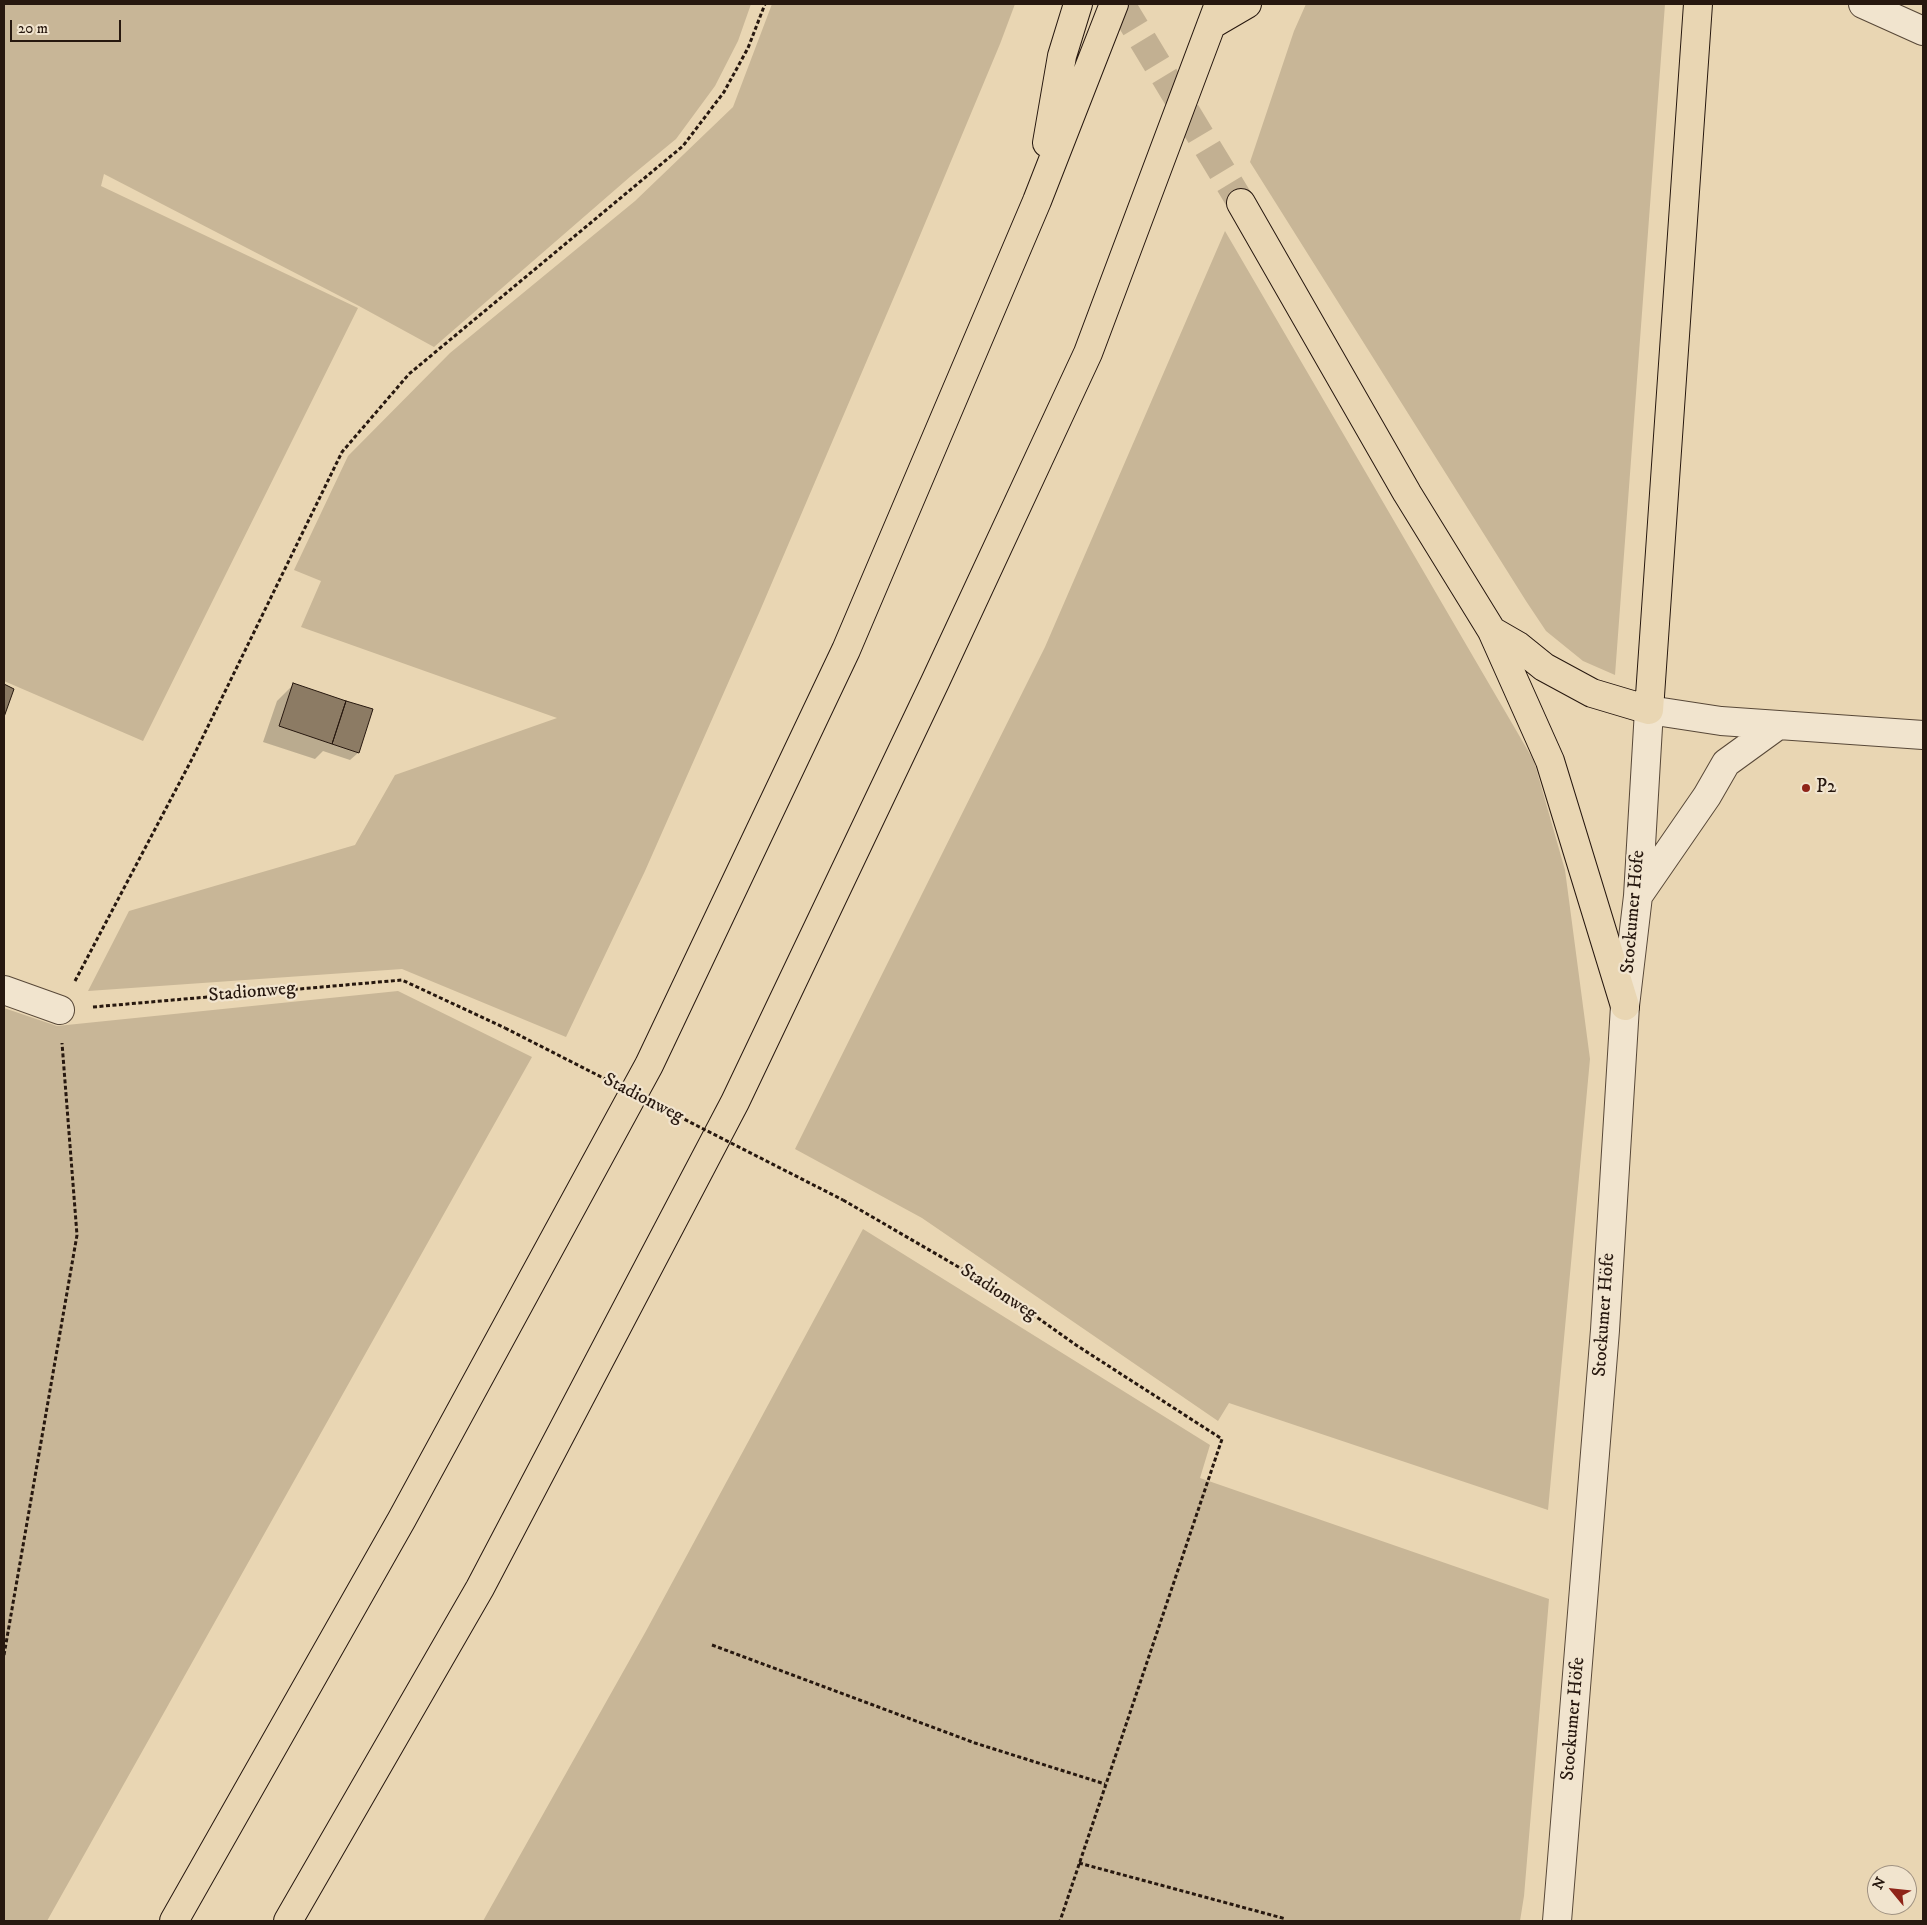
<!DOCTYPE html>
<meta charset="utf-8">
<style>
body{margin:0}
#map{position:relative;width:1927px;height:1925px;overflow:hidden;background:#e9d6b3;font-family:"IM FELL DW Pica",serif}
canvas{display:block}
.frame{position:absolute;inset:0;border:5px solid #27180f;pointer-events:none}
.north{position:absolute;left:1867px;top:1865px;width:50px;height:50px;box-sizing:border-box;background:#f1e4ce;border:1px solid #a09282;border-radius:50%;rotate:298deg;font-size:14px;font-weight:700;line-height:20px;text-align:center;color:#27180f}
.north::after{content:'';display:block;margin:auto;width:18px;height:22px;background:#8f2418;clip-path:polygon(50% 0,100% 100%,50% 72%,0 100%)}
.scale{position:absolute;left:10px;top:20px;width:111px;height:22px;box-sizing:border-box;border:2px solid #27180f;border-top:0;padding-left:6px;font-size:15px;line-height:18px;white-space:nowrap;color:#27180f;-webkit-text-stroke:4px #f1e4ce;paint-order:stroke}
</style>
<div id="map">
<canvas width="1927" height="1925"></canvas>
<div class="frame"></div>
<div class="north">N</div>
<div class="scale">20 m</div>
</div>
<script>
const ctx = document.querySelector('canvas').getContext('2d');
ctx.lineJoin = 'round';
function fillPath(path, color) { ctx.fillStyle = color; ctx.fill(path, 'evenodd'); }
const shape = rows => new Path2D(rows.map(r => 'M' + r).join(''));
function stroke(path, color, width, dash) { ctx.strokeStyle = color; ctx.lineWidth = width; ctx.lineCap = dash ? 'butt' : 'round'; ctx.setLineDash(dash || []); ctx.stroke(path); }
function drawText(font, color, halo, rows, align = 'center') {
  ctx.font = font + ' "IM FELL DW Pica",serif'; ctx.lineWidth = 4.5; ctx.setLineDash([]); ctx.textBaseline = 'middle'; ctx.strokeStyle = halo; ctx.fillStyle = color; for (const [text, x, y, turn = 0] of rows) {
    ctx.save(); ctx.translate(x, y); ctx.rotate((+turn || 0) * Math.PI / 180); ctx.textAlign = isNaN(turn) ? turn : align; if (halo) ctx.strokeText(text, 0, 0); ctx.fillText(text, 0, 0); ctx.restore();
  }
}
fillPath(shape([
 [4,4,751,4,738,41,715,86,676,139,631,176,434,347,359,306,104,174,101,186,358,308,143,741,4,681],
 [772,4,1015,4,1000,44,903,276,759,613,645,871,566,1037,402,969,88,991,129,911,355,845,395,775,557,718,301,627,321,581,294,570,348,456,450,353,635,201,733,107],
 [1306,4,1665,4,1615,675,1583,661,1546,631,1526,601,1250,162,1294,31],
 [1225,231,1534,761,1565,870,1590,1059,1548,1510,1229,1403,1218,1421,922,1218,795,1149,1045,647],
 [398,991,532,1057,47,1921,4,1921,4,1008,57,1026],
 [863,1229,1210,1445,1200,1478,1549,1599,1524,1896,1520,1921,483,1921,646,1631]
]), '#c8b697');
fillPath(shape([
 [293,685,371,710,358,753,350,760,323,751,315,759,263,742,277,701]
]), '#0003');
const building = shape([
 [293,683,346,701,332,744,279,726,293,683],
 [4,684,14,689,4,717,4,684],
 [346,701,373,709,359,753,332,744,346,701]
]);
fillPath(building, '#8c7b64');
stroke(building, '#27180f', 1);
stroke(shape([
 [1121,4,1241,203]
]), '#c2b092', 28, [28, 14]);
const minor = shape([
 [1863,4,1923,31],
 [1638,896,1707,796,1726,763,1777,726],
 [4,990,60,1010],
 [1557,1921,1605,1330,1625,1006,1638,896,1649,710,1721,721,1923,735]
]);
const major = shape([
 [1241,203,1407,493,1492,631,1550,761,1625,1006],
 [1492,631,1518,646,1544,667,1592,693,1649,710,1698,4]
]);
const highway = shape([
 [1211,25,1247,4],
 [1047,143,1062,56,1078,4],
 [174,1921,402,1519,649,1065,846,650,1037,201,1114,4],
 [288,1921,480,1588,735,1102,935,682,1088,353,1219,4]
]);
stroke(minor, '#584838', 30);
stroke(major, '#27180f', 30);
stroke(highway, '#27180f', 30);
stroke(shape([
 [75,981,193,757,342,452,409,374,683,146,724,92,748,48,765,4],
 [93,1007,402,980,505,1028],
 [843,1200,1000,1291,1076,1345,1222,1439,1060,1921],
 [712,1645,975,1743,1105,1784],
 [4,1655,77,1235,62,1043],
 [1079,1863,1286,1919]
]), '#27180f', 3, [4, 2.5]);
stroke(minor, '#f1e4ce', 28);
stroke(major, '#e9d6b3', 28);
stroke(highway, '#e9d6b3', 28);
stroke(shape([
 [505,1028,843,1200]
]), '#27180f', 3, [4, 2.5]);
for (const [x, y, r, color] of [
 [1806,788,5,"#8f2418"]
]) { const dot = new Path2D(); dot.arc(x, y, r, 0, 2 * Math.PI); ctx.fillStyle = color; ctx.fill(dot); stroke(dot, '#f1e4ce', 2); }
drawText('19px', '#27180f', '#f1e4ce', [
 ["P2",1816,788]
], 'left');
drawText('19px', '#27180f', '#f1e4ce', [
 ["Stockumer Höfe",1634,912,-85],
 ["Stadionweg",252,993,-5],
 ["Stadionweg",643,1099,27],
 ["Stadionweg",998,1293,33],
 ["Stockumer Höfe",1605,1315,-86],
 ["Stockumer Höfe",1574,1719,-85]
]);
</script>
